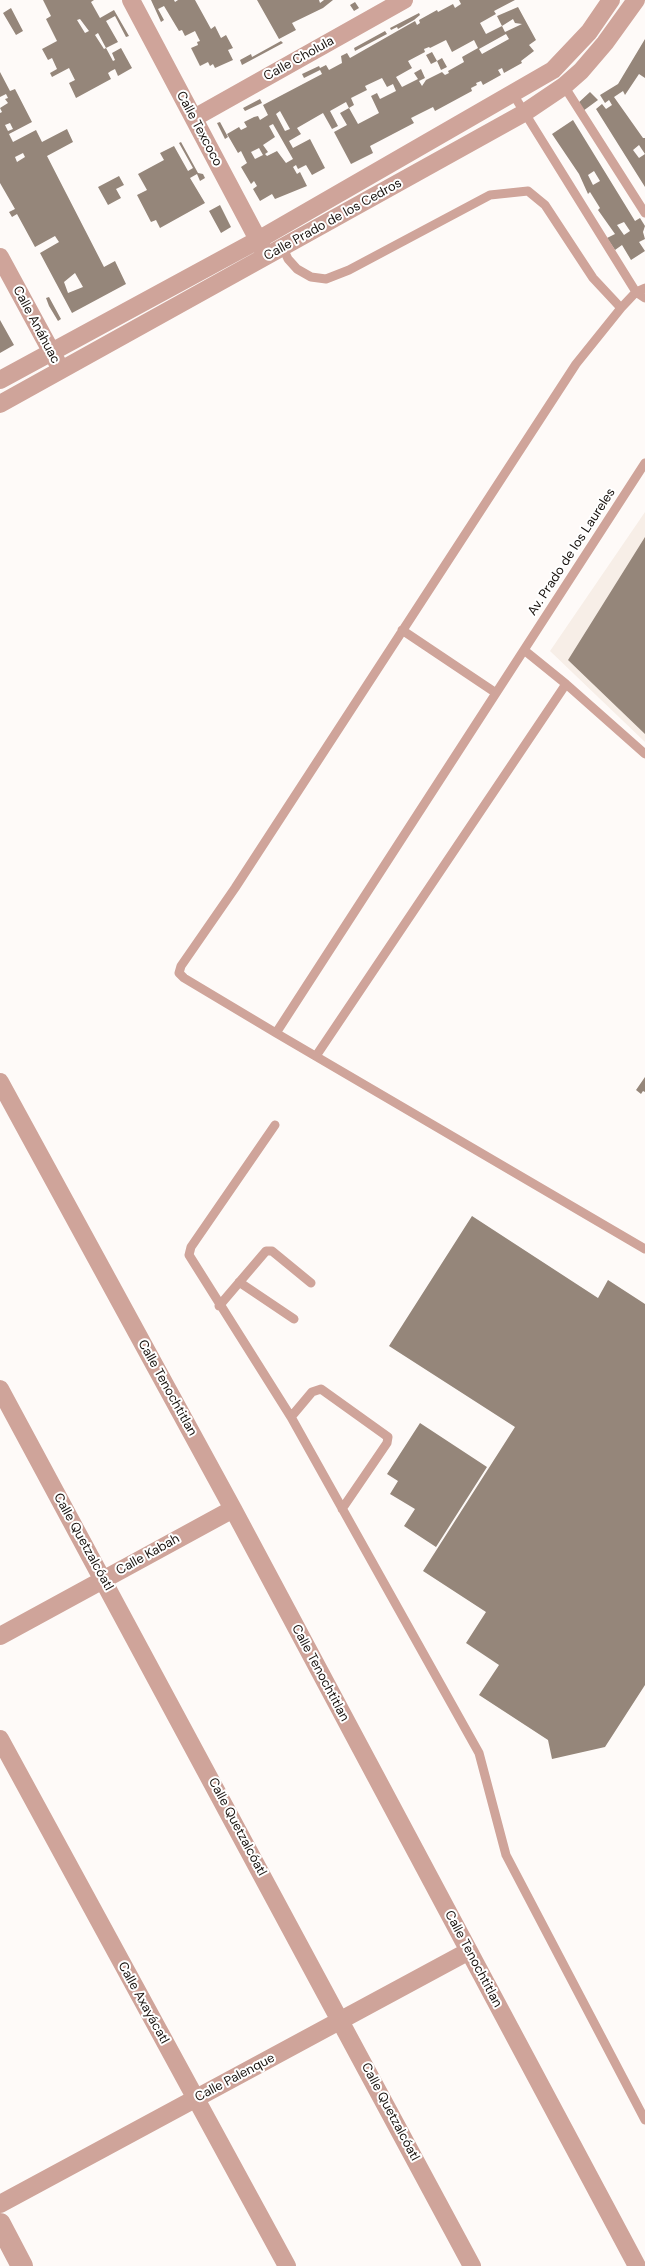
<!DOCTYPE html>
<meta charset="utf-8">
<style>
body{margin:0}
canvas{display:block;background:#fefaf8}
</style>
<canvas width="645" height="2266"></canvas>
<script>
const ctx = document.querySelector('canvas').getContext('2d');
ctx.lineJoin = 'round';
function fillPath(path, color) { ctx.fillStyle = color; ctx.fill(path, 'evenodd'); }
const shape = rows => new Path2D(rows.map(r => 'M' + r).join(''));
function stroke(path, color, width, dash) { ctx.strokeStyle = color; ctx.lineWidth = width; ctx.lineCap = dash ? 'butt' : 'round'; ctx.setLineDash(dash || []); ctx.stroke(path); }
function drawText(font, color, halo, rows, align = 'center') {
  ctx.font = font + ' "DM Sans",sans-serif'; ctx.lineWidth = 4; ctx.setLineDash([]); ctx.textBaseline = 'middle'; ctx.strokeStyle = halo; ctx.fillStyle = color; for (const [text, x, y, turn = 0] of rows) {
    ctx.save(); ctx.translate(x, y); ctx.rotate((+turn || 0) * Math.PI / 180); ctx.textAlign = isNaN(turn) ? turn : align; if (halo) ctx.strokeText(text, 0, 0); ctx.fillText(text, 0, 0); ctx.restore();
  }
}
fillPath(shape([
 [645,512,645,742,550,651]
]), '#f7eee7');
fillPath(shape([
 [43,0,94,0,91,2,100,18,114,10,129,36,126,37,115,16,106,21,118,42,106,48,98,33,95,35,104,49,106,48,113,61,115,60,112,53,121,48,132,68,118,76,115,69,111,71,108,73,111,79,76,98,69,83,75,80,69,68,52,77,50,73,57,69,52,58,48,60,42,49,57,41,46,19,51,16],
 [80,19,89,31,85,33,77,20],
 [151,0,174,0,175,2,178,0,195,0,211,29,215,26,221,38,226,35,233,48,228,50,233,60,215,68,213,64,210,66,208,62,200,66,191,48,198,45,197,42,200,41,195,31,185,36,182,30,179,31,164,6,158,9,164,20,161,22],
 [257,0,319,0,320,3,324,0,333,0,323,8,292,23,296,30,279,39],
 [459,0,515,0,494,11,496,14,480,23,486,34,502,26,505,32,522,24,515,23,513,19,502,26,497,16,518,7,536,40,529,45,534,51,521,61,522,63,504,73,502,68,498,70,501,75,483,85,481,81,476,83,477,85,471,88,472,91,435,111,433,107,411,118,414,123,370,146,373,153,351,164,334,132,347,125,340,113,349,108,358,124,379,113,371,96,377,93,380,99,396,91,393,84,387,87,382,78,365,86,367,90,351,98,354,105,349,108,346,102,330,111,338,126,332,129,323,113,297,128,301,134,289,141,293,148,310,139,325,168,312,175,306,165,298,169,296,165,293,167,297,174,300,172,307,186,275,199,272,194,260,201,253,189,257,186,254,181,251,184,241,167,247,163,241,151,238,153,227,134,239,127,241,130,247,127,244,122,254,117,258,116,260,120,268,115,263,105,322,74,320,70,304,78,302,74,319,66,320,68,326,65,329,70,342,63,341,56,347,53,350,58,415,21,417,25,420,23,419,20,437,10,438,12,453,4,455,8,461,4],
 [506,34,509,39,482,54,479,49],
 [446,40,452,52,474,40,478,48,462,57,464,62,448,71,449,73,445,75,442,72,426,80,422,86,419,81,425,78,421,69,414,73,418,79,402,87,396,77,412,68,408,61,425,52,424,49,429,47,430,48],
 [280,111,290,129,285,131,276,114],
 [273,124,293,159,286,163,277,151,267,156,265,154,268,152,263,145,275,137,269,126],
 [259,148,263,155,255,159,251,152],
 [355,2,359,8,354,11,350,5],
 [11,8,23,31,16,35,3,13],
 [419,13,420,15,414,20,398,29,397,27,391,30,390,28],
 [385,31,387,34,355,51,354,48],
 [645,39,645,78,639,74,625,95,623,91,614,97,643,138,645,138,645,187,596,109,602,104,606,109,612,105,609,100,605,103,600,95,618,84],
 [639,145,645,154,639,158,633,150],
 [281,41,283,43,242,65,240,60,251,54,252,57],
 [432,52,437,61,431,64,426,55],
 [442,58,447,67,441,70,437,61],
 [0,72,10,91,15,89,32,122,9,134,13,142,36,130,42,142,67,129,73,142,47,156,104,267,115,261,126,284,72,313,40,253,59,242,55,236,35,247,17,214,12,217,9,212,15,209,0,183,0,113,2,112,0,108,8,103,5,99,8,98,6,94,0,97],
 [10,123,13,129,8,131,5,125],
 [23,153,25,157,17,162,15,157],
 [75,273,83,287,68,293,64,282],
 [590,92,598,100,583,111,577,104],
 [260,99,262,103,245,111,243,108],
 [573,120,635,221,640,218,645,226,643,232,645,239,639,242,645,251,631,260,622,245,615,250,607,238,615,234,598,210,600,208,590,192,588,194,579,174,552,134],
 [594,171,600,181,593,185,588,175],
 [624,222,630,231,624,235,617,225],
 [220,122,228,137,225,139,217,123],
 [181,142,198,173,203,174,205,178,200,181,197,174,190,178,205,203,160,228,156,220,151,222,137,195,147,190,138,174,164,160,160,153,174,146,188,171,193,168,179,143],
 [119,176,124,185,116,189,121,198,108,205,98,187],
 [220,205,231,227,221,233,209,211],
 [49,297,61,319,58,321,49,306,46,298],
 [0,320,14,345,0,353],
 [645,537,645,734,568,660],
 [645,1077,645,1092,643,1091,641,1094,636,1090],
 [472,1216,598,1298,608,1280,645,1304,645,1685,605,1747,552,1759,548,1740,479,1695,499,1665,466,1643,486,1612,423,1571,515,1427,389,1346],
 [420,1423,487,1467,436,1547,404,1526,415,1509,390,1494,398,1481,387,1474]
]), '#95867a');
stroke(shape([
 [564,86,645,213],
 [513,94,636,292,645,298],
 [283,248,288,259,297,269,311,277,326,279,349,270,490,195,528,191,545,205,593,278,621,308],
 [645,288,636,292,621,308,576,364,235,888,181,966,179,973,184,978,276,1033,645,1249],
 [402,630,496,693],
 [524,650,566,684],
 [276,1033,645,463],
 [316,1056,566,684,645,754],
 [275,1125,191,1247,189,1255,291,1417,479,1753,506,1855,645,2120],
 [239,1282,294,1319],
 [219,1306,266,1251,272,1251,311,1283],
 [291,1417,312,1392,321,1389,388,1437,387,1443,342,1509]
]), '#cfa49a', 9);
stroke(shape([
 [131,0,264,251],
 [194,118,404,0],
 [0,257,57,362],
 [0,380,258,240,553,70,589,32,611,0],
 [0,404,524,113,564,86,581,71,605,43,636,0],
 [0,1082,233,1509,637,2266],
 [0,1389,472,2266],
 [0,1636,233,1509],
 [0,1739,287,2266],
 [0,2204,469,1951]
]), '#cfa49a', 18);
stroke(shape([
 [0,2224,22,2266]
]), '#cfa49a', 22);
drawText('13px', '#18120e', '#fff', [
 ["Calle Cholula",299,59,-29],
 ["Calle Texcoco",199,129,62],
 ["Calle Prado de los Cedros",333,220,-29],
 ["Calle Anáhuac",36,325,62],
 ["Av. Prado de los Laureles",572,552,-57],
 ["Calle Tenochtitlan",167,1388,61],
 ["Calle Quetzalcóatl",83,1542,61],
 ["Calle Kabah",148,1555,-29],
 ["Calle Tenochtitlan",320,1673,62],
 ["Calle Quetzalcóatl",237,1827,62],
 ["Calle Tenochtitlan",473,1959,62],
 ["Calle Axayácatl",143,2003,61],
 ["Calle Palenque",235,2078,-28],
 ["Calle Quetzalcóatl",390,2112,62]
]);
</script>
